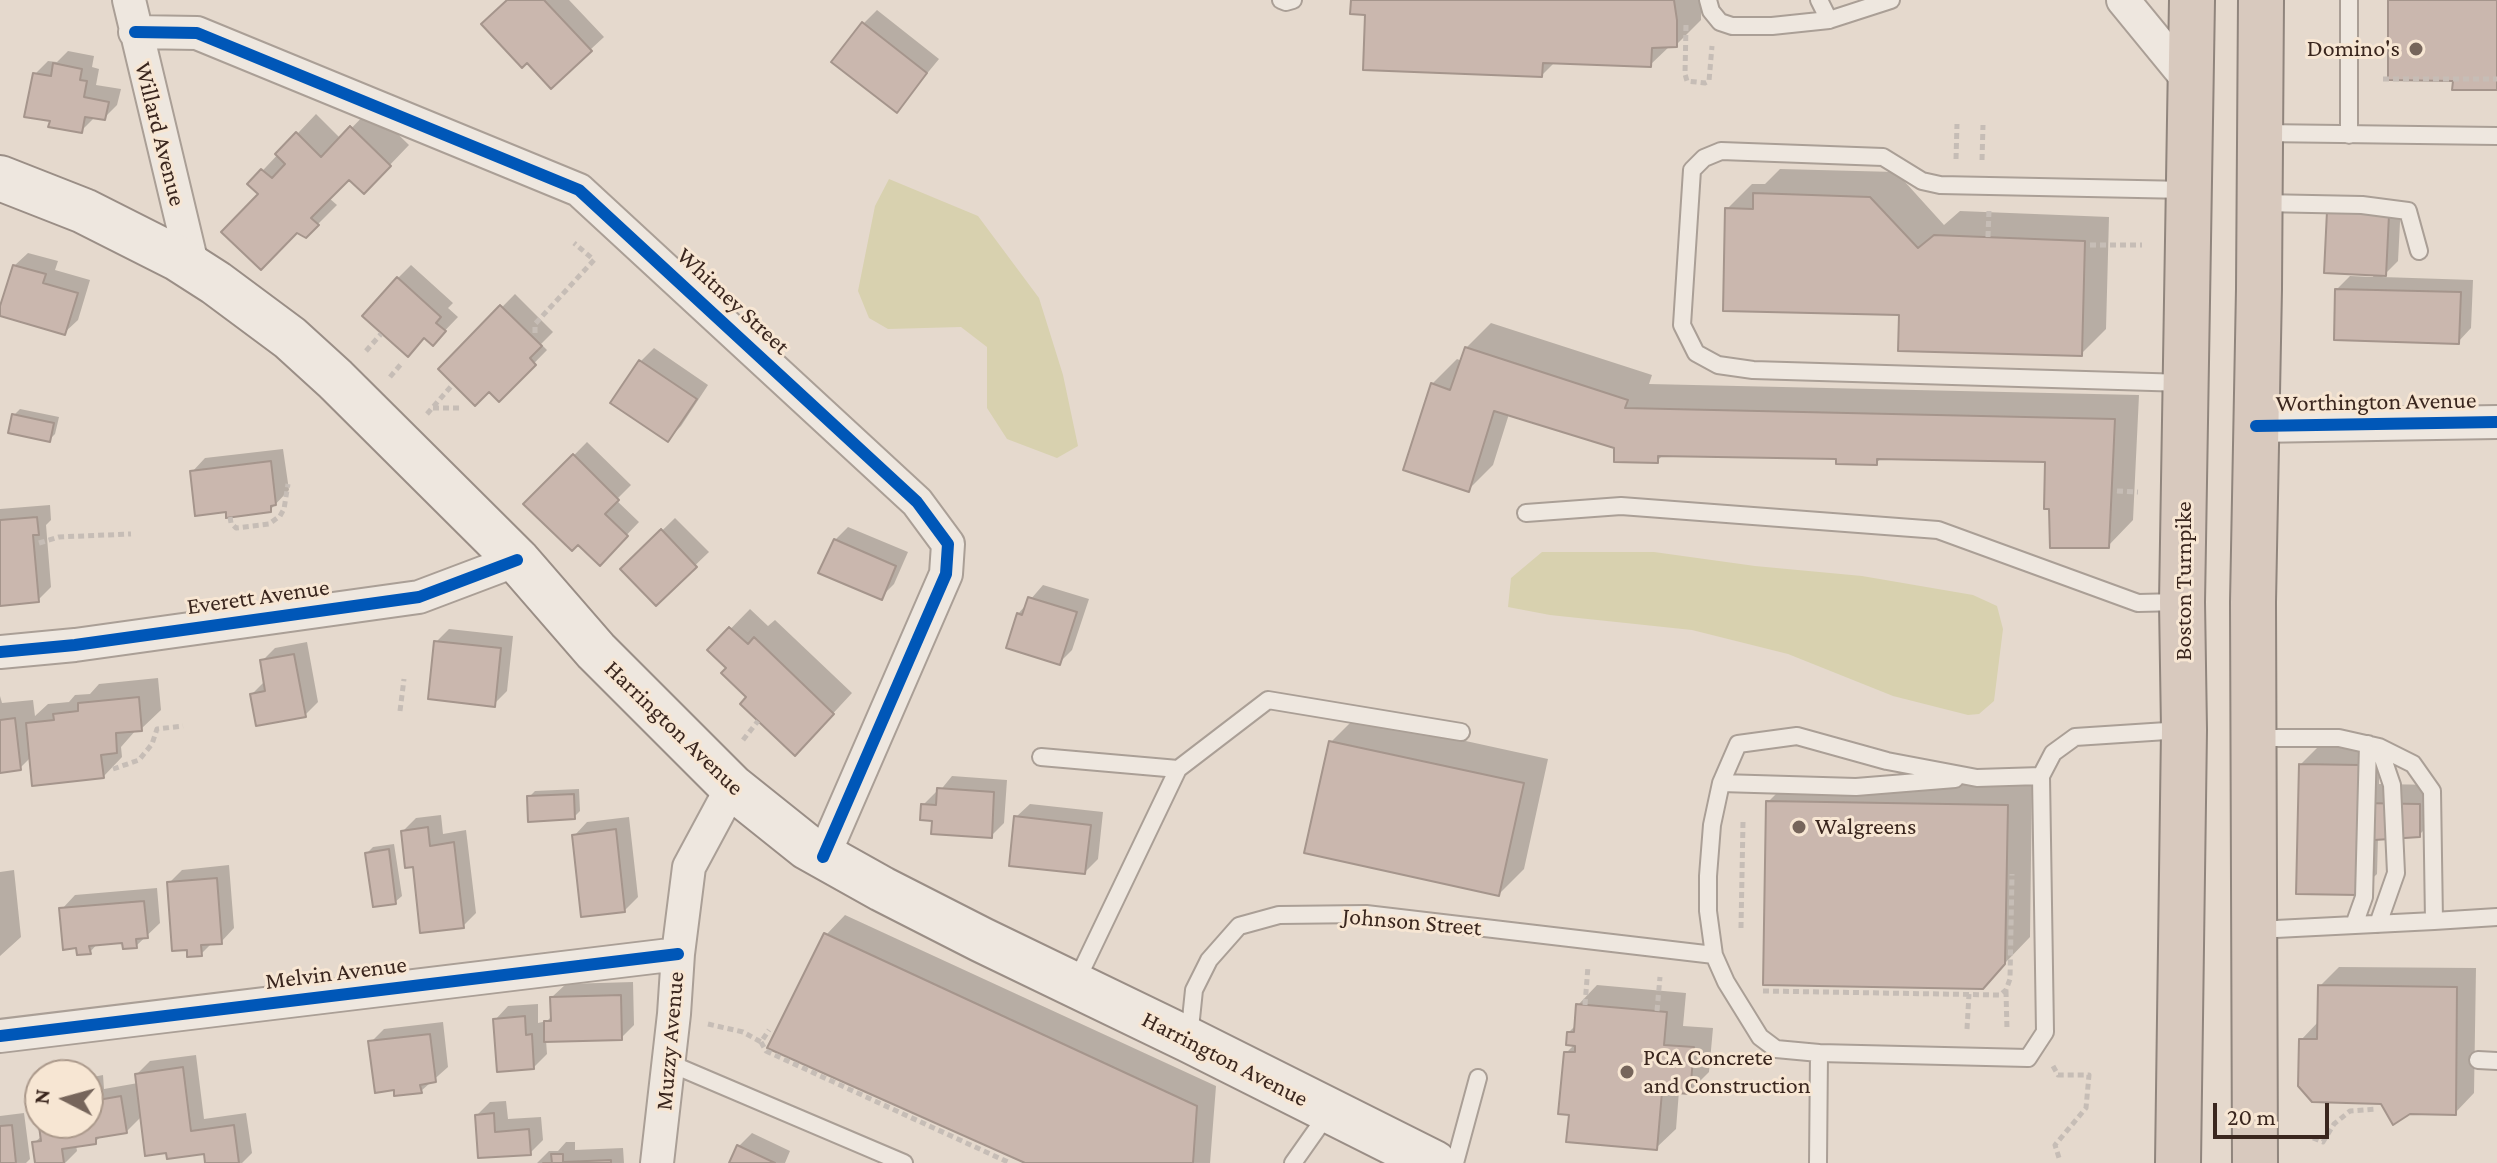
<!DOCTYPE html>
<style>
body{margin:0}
#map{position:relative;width:2497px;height:1163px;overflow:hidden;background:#e5d9cd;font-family:"Crimson Pro",serif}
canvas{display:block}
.north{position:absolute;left:24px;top:1059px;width:80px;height:80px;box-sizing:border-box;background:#f7e6d3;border:2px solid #ab998b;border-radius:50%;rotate:276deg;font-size:22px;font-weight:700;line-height:32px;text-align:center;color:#3a261e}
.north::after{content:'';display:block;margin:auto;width:28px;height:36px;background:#76655b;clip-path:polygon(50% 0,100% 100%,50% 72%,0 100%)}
.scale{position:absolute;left:2213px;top:1103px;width:116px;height:36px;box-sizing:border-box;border:4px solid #3a261e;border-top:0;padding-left:10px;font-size:24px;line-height:28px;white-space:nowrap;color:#3a261e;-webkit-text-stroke:6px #f7e6d3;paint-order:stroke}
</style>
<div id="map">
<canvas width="2497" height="1163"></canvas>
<div class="north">N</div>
<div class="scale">20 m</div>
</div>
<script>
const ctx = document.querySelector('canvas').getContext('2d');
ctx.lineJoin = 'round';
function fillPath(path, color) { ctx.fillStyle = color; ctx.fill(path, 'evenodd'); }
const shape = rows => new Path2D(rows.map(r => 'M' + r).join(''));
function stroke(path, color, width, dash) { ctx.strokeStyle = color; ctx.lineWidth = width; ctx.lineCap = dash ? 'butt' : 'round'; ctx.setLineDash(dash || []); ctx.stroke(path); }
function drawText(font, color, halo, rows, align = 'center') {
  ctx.font = font + ' "Crimson Pro",serif'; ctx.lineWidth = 6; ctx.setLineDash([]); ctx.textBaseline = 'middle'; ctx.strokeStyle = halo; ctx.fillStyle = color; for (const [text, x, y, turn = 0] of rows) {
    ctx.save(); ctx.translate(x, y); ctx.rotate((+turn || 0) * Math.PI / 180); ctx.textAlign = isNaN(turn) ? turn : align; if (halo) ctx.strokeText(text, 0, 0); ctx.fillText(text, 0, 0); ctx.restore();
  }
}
fillPath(shape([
 [889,179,978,216,1039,298,1063,375,1078,446,1057,458,1007,439,987,408,987,347,961,327,888,329,869,318,858,291,875,206],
 [1542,552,1654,552,1755,566,1862,576,1973,595,1997,606,2003,629,1994,701,1979,714,1968,715,1893,696,1788,654,1692,630,1550,615,1508,607,1511,578]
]), '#d8d1af');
fillPath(shape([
 [509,0,569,0,604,37,551,86],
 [1353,0,1701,0,1701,20,1676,45,1671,45,1650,65,1555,62,1542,75,1367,13],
 [877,10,939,59,897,110,864,23],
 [68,51,94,56,92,67,99,69,96,85,121,89,117,105,104,118,94,118,81,131,52,120,35,74,48,61,57,62],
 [371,108,409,145,364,192,349,177,329,198,337,205,306,236,250,184,316,114,341,139],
 [1780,169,1896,172,1944,225,1960,211,2109,217,2106,329,2081,354,1901,313,1727,209,1752,184,1765,184],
 [2401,203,2398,261,2382,277,2473,280,2471,328,2458,342,2337,289,2350,276,2373,277,2374,273,2329,212],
 [28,253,58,261,55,270,90,280,78,320,64,333,0,313,14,266],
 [411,265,453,303,448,308,458,317,433,343,425,336,398,278],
 [515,294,553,332,541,344,547,350,499,399,489,389,441,369],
 [1491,323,1652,375,1649,384,2139,395,2133,520,2108,546,2047,460,1883,457,1876,463,1838,457,1664,454,1657,461,1509,414,1493,465,1468,490,1432,384,1457,359,1462,361,1466,348],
 [654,348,708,385,681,426,668,439,641,361],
 [20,409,59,417,55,434,49,440,14,415],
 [587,442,631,485,616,500,639,522,600,563,578,542,526,504],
 [283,449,289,490,270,510,227,510,192,472,205,458],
 [50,505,51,520,46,525,51,587,38,600,0,604,0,509],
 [675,518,709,552,656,603,623,569],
 [848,527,908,552,894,584,881,597,835,540],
 [1043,585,1089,599,1072,650,1059,663,1018,614],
 [750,609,768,626,775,620,852,693,814,734,749,697,728,668,710,650],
 [449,629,513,636,507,691,494,704,436,642],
 [307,642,318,702,305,715,252,694,265,681,262,661,275,648],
 [158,678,161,710,141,729,136,730,121,747,122,757,103,777,32,756,20,768,0,771,0,696,2,703,33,700,35,716,48,704,69,702,75,695,90,694,99,684],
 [1356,717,1548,759,1524,869,1499,894,1331,742],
 [2320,745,2380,746,2379,784,2439,785,2439,815,2419,835,2378,837,2377,874,2357,893,2301,764],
 [952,776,1007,780,1004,823,991,836,923,805,936,792,939,792],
 [1793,777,2032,781,2030,937,1982,987,1768,802],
 [579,789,580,811,574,817,529,797,535,791],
 [1030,804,1103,812,1098,859,1085,872,1016,817],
 [441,815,443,834,466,830,476,913,463,926,414,864,403,831,416,818],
 [629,817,638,897,624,911,574,836,587,822],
 [394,844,402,896,395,902,367,853,373,847],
 [229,865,234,928,221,942,213,942,201,954,169,883,182,870],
 [14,870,21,937,0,956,0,872],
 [157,888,160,923,136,946,124,941,98,943,90,952,62,909,75,895],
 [845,915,1216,1086,1210,1163,1030,1163,826,935],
 [2339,967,2476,968,2474,1093,2455,1113,2301,1040,2319,1021,2320,986],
 [633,982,634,1025,621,1038,546,1040,547,1054,534,1067,495,1020,508,1006,538,1004,538,1023,547,1021,553,1015,552,997,566,984],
 [1597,985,1686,993,1683,1026,1713,1028,1709,1072,1689,1092,1679,1091,1676,1129,1656,1148,1571,1113,1566,1053,1575,1044,1569,1032,1576,1025,1578,1005],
 [443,1022,448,1067,421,1091,371,1042,384,1029],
 [196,1055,204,1119,246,1113,252,1153,242,1163,207,1163,205,1152,168,1151,142,1116,126,1132,102,1135,95,1142,76,1145,77,1151,65,1163,37,1163,34,1143,43,1135,41,1123,88,1123,88,1078,103,1075,104,1089,138,1083,137,1074,150,1061],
 [506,1101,508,1119,541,1117,543,1140,530,1153,480,1156,477,1115,490,1102],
 [24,1113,30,1159,26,1163,0,1163,0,1116],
 [752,1133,790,1151,785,1163,731,1163,739,1146],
 [566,1142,575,1142,575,1150,623,1148,624,1163,537,1163,549,1151,558,1151]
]), '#0003');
const building = shape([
 [507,0,544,0,592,51,551,89,527,63,522,68,481,24,507,0],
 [1351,0,1674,0,1677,20,1677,47,1652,48,1651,67,1543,63,1542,77,1363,70,1365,15,1350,14,1351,0],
 [2388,0,2497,0,2497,90,2452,90,2453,81,2388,80,2388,0],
 [862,22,927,73,897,113,831,62,862,22],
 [53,63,82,69,80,80,87,81,84,97,109,102,105,120,85,117,82,133,48,127,50,121,24,117,33,73,51,76,53,63],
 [350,126,391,166,364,194,349,180,311,218,319,225,306,238,297,233,261,270,221,232,258,194,247,184,261,169,272,178,285,164,275,154,296,132,321,157,350,126],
 [1753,193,1870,197,1918,248,1934,235,2085,241,2082,356,1898,351,1899,315,1723,311,1725,208,1753,209,1753,193],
 [2327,211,2389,215,2386,276,2324,273,2327,211],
 [13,265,46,274,43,283,78,293,65,335,0,316,0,306,13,265],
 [397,277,441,317,436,323,446,331,433,346,424,338,408,357,362,316,397,277],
 [2335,289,2461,292,2459,344,2334,340,2335,289],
 [500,305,542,346,530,358,536,365,499,402,489,392,475,406,438,369,500,305],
 [1465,347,1628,400,1625,408,2115,419,2109,548,2050,548,2049,509,2044,509,2045,462,1877,459,1877,465,1836,464,1836,459,1658,456,1658,463,1614,462,1614,448,1494,411,1469,492,1403,470,1431,383,1450,390,1465,347],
 [639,360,697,399,668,442,610,403,639,360],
 [12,414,54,423,50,442,8,433,12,414],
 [573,454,619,500,605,514,628,536,600,566,578,545,572,551,523,504,573,454],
 [271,461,276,505,271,506,271,512,226,518,226,512,195,516,190,471,271,461],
 [37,517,39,535,33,535,39,602,0,606,0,520,37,517],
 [661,529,697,567,656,606,620,569,661,529],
 [834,539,896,566,882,600,818,573,834,539],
 [1028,597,1077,612,1060,665,1006,648,1017,613,1022,615,1028,597],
 [729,627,748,644,754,637,834,714,795,756,740,704,746,697,721,673,726,668,707,650,729,627],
 [434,641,501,648,495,707,428,699,434,641],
 [294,654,306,717,256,726,250,694,265,691,260,660,294,654],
 [139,697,142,731,116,733,117,753,101,755,104,778,32,786,26,723,54,720,53,714,78,711,78,703,139,697],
 [15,718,21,770,0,773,0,720,15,718],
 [1329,741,1524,783,1499,896,1304,853,1329,741],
 [2299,764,2361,765,2360,803,2420,804,2420,837,2359,841,2358,895,2296,894,2299,764],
 [937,788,994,792,992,838,931,834,932,821,920,820,921,804,936,805,937,788],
 [574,794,575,819,528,822,527,796,574,794],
 [1766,801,2008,805,2005,964,1983,989,1763,985,1766,801],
 [1014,816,1091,825,1085,874,1009,866,1014,816],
 [428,827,430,846,454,842,464,928,420,933,413,867,405,868,401,831,428,827],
 [616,829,625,912,581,917,572,835,616,829],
 [389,849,396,904,373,907,365,853,389,849],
 [217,878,222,944,201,945,202,956,187,957,187,950,172,951,167,882,217,878],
 [144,901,148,938,136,939,137,948,123,949,122,943,89,946,91,954,77,955,76,948,63,950,59,908,144,901],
 [824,933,1197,1106,1193,1163,1025,1163,767,1048,824,933],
 [2318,985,2457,987,2456,1115,2410,1114,2393,1125,2381,1104,2312,1102,2298,1086,2299,1039,2317,1039,2318,985],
 [621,995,622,1040,544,1042,544,1021,551,1021,550,997,621,995],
 [1576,1004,1667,1012,1664,1045,1694,1047,1690,1094,1662,1092,1657,1150,1566,1142,1569,1115,1558,1114,1564,1052,1575,1052,1575,1046,1566,1045,1567,1032,1574,1032,1576,1004],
 [525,1016,526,1035,532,1034,534,1069,497,1072,493,1019,525,1016],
 [430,1034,436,1082,420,1085,422,1093,394,1096,394,1090,375,1093,368,1041,430,1034],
 [183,1067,191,1131,234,1125,239,1163,205,1163,204,1154,167,1159,166,1153,145,1156,135,1074,183,1067],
 [88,1088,90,1088,92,1101,121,1096,127,1133,96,1138,96,1144,62,1149,64,1163,35,1163,32,1142,41,1141,35,1096,40,1095,40,1123,88,1123,88,1088],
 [494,1113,495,1132,529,1129,531,1155,478,1158,475,1115,494,1113],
 [12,1125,16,1163,0,1163,0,1126,12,1125],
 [737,1145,775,1163,729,1163,737,1145],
 [551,1154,563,1154,563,1162,611,1160,611,1163,543,1163,552,1163,551,1154]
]);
fillPath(building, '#cab7ae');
stroke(building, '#a5958c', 2);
const lane = shape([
 [1281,0,1286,2,1293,0],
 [1708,0,1711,11,1720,22,1732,26,1772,26,1829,20,1891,0],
 [1819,0,1829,20],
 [2349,0,2349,135],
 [2262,133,2497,136],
 [2262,203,2362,205,2408,211,2419,251],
 [2185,383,1753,370,1718,365,1696,353,1682,325,1692,170,1704,158,1721,151,1883,157,1922,181,1940,185,2187,190],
 [1526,513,1621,506,1938,530,2138,603,2180,602],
 [2255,738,2339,738,2379,747,2413,764,2432,791,2434,921,2256,930],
 [1041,757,1178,769,1075,984],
 [1178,769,1268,700,1461,732],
 [1721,783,1856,787,1955,779],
 [2434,921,2497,917],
 [2378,924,2396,873,2392,785,2379,747],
 [2354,925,2364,897,2368,744],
 [1189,1038,1194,990,1209,960,1239,926,1279,915,1366,914,1714,955],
 [1819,1053,1776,1049,1760,1037,1726,982,1714,955,1708,911,1708,876,1712,825,1721,783,1738,744,1797,736,1887,761,1977,778,2041,776],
 [2478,1060,2497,1061],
 [669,1063,904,1163],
 [1293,1163,1329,1112],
 [1455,1163,1478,1078],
 [1818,1163,1819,1053,2028,1058,2045,1032,2041,776,2053,753,2075,737,2182,730]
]);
const street = shape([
 [129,0,193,268],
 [2123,0,2191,83],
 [135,32,197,33,579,190,917,502,948,544,946,574,823,857],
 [2256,426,2497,422],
 [0,652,75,645,419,597,517,560],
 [0,1036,678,954],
 [657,1163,674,1014,678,954,689,867,732,787]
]);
const secondary = shape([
 [0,178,84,211,177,258,216,283,290,338,335,379,517,560,596,651,732,787,807,847,882,889,982,940,1189,1040,1434,1163]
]);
const highway = shape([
 [2178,1163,2184,730,2182,602,2192,0],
 [2255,1163,2253,602,2259,289,2261,0]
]);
stroke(lane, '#aa9f96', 20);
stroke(street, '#aa9f96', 36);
stroke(secondary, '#9a8e86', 48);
stroke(highway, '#90857d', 48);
stroke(shape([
 [1686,25,1685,74,1687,81,1705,83,1709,81,1712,46],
 [2383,79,2497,79],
 [1956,159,1957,124],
 [1982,160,1983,125],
 [1988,237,1989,210],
 [2090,245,2142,245],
 [535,333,535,324,594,260,574,243],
 [366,351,381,334],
 [390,377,401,364],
 [433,408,463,408],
 [427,414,453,384],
 [2117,491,2138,492],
 [230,517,231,523,236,528,269,524,280,516,284,509,288,484],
 [39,543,59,537,131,534],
 [400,711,404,679],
 [743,740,758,721],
 [113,769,139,760,152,744,157,729,183,726],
 [1741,928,1743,822],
 [1763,991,2000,995,2006,990,2010,979,2012,874],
 [2006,991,2007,1030],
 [1585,1005,1588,966],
 [1657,1011,1660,977],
 [708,1024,743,1032,761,1042,769,1030],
 [1967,1029,1969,994],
 [761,1042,766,1051,1010,1163],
 [2053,1066,2058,1075,2089,1075,2086,1108,2055,1145,2060,1161],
 [2313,1138,2323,1142,2334,1124,2350,1111,2376,1109]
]), '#c6bdb6', 5, [6, 4]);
stroke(lane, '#eee7df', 16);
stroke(street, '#eee7df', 32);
stroke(secondary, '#eee7df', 44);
stroke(highway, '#d8c9be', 44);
stroke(shape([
 [135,32,197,33,579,190,917,502,948,544,946,574,823,857],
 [2256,426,2497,422],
 [0,652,75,645,419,597,517,560],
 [0,1036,678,954]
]), '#0057b8', 12);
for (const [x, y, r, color] of [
 [2416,49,8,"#76655b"],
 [1799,827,8,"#76655b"],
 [1627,1072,8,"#76655b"]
]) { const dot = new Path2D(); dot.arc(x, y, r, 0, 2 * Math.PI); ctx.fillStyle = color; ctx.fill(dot); stroke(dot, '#f7e6d3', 3); }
drawText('24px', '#3a261e', '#f7e6d3', [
 ["Domino's",2400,49,"right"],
 ["Walgreens",1815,827],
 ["PCA Concrete",1643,1058],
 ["and Construction",1643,1086]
], 'left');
drawText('24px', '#3a261e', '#f7e6d3', [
 ["Willard Avenue",160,134,76],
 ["Whitney Street",733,301,43],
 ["Worthington Avenue",2376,402,-1],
 ["Boston Turnpike",2184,581,-90],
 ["Everett Avenue",258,597,-8],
 ["Harrington Avenue",674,728,44],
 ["Johnson Street",1412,922,5],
 ["Melvin Avenue",336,973,-7],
 ["Muzzy Avenue",670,1041,-85],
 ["Harrington Avenue",1225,1059,27]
]);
</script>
